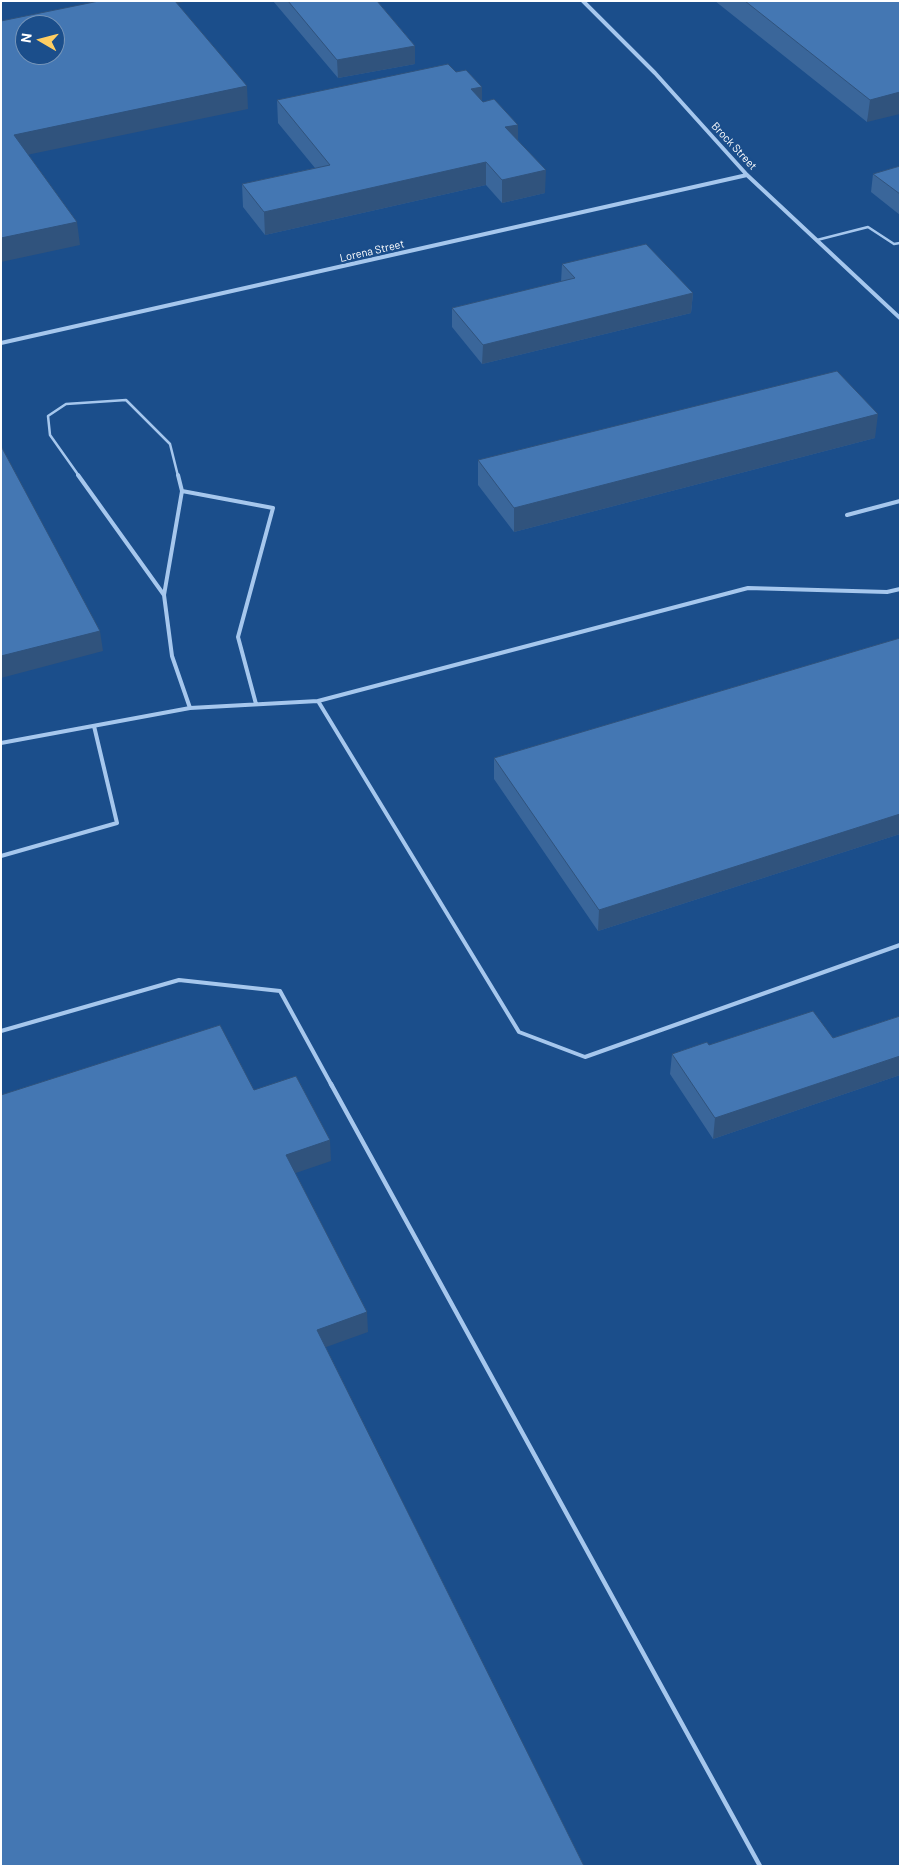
<!DOCTYPE html>
<style>
body{margin:0}
#map{position:relative;width:901px;height:1867px;overflow:hidden;background:#1b4e8b;font-family:Barlow,sans-serif}
canvas{display:block}
.frame{position:absolute;inset:0;border:2px solid #fff;pointer-events:none}
.north{position:absolute;left:15px;top:15px;width:50px;height:50px;box-sizing:border-box;background:#1b4e8b;border:1px solid #7695b9;border-radius:50%;rotate:278deg;font-size:14px;font-weight:700;line-height:20px;text-align:center;color:#fff}
.north::after{content:'';display:block;margin:auto;width:18px;height:22px;background:#fece63;clip-path:polygon(50% 0,100% 100%,50% 72%,0 100%)}
</style>
<div id="map">
<canvas width="901" height="1867"></canvas>
<div class="frame"></div>
<div class="north">N</div>
</div>
<script>
const ctx = document.querySelector('canvas').getContext('2d');
ctx.lineJoin = 'round';
const shape = rows => new Path2D(rows.map(r => 'M' + r).join(''));
function stroke(path, color, width, dash) { ctx.strokeStyle = color; ctx.lineWidth = width; ctx.lineCap = dash ? 'butt' : 'round'; ctx.setLineDash(dash || []); ctx.stroke(path); }
function fillPath(path, color) { ctx.fillStyle = color; ctx.fill(path, 'evenodd'); }
function drawText(font, color, halo, rows, align = 'center') {
  ctx.font = font + ' Barlow,sans-serif'; ctx.lineWidth = 4.5; ctx.setLineDash([]); ctx.textBaseline = 'middle'; ctx.strokeStyle = halo; ctx.fillStyle = color; for (const [text, x, y, turn = 0] of rows) {
    ctx.save(); ctx.translate(x, y); ctx.rotate((+turn || 0) * Math.PI / 180); ctx.textAlign = isNaN(turn) ? turn : align; if (halo) ctx.strokeText(text, 0, 0); ctx.fillText(text, 0, 0); ctx.restore();
  }
}
stroke(shape([
 [817,240,868,227,894,244,900,243],
 [79,476,50,435,48,416,66,404,126,400,170,444,178,476]
]), '#a6c7ed', 2.5);
stroke(shape([
 [78,475,164,595],
 [182,491,273,508,238,637,256,704],
 [847,515,900,501],
 [900,589,887,592,748,588,318,701,519,1032,585,1057,900,945],
 [164,595,172,656,190,708],
 [164,595,182,491,178,475],
 [1,743,190,708,318,701],
 [1,856,117,823,94,726],
 [1,1031,179,980,280,991,332,1086]
]), '#a6c7ed', 4);
stroke(shape([
 [331,1084,760,1866]
]), '#a6c7ed', 4.5);
stroke(shape([
 [583,1,655,73,747,175,900,318],
 [1,343,747,175]
]), '#a6c7ed', 4);
fillPath(shape([
 [273,1,377,1,415,46,415,64,338,78],
 [715,1,900,1,867,122],
 [456,72,482,87,482,101,518,140,545,193,502,203,486,185,265,235,243,207,242,184,315,168,278,123,277,100],
 [900,166,900,215,871,192,873,174],
 [562,264,693,293,691,313,482,364,452,327,452,308,561,282],
 [875,438,514,532,478,485,478,460],
 [900,638,900,834,598,931,494,779,494,758],
 [900,1016,900,1075,713,1139,670,1074,672,1054,709,1045,833,1038]
]), '#3a669a');
fillPath(shape([
 [159,1,189,1,160,7],
 [415,46,415,64,338,78,337,60],
 [247,86,248,109,17,157,14,135],
 [482,87,482,110,471,89],
 [900,92,900,114,867,122,870,100],
 [518,125,518,148,505,127],
 [486,162,486,185,265,235,264,212],
 [546,170,545,193,502,203,502,180],
 [77,222,80,245,1,262,1,238],
 [693,293,691,313,482,364,483,345],
 [878,414,875,438,514,532,514,508],
 [100,631,103,651,1,678,1,656],
 [900,814,900,834,598,931,599,910],
 [900,1056,900,1075,713,1139,715,1118],
 [330,1140,331,1161,287,1176,286,1155],
 [367,1312,368,1332,318,1350,317,1330]
]), '#30537d');
const building = shape([
 [99,1,175,1,247,86,14,135,77,222,1,238,1,21,99,1],
 [25,25,55,25,55,55,25,55,25,25],
 [288,1,377,1,415,46,337,60,288,1],
 [745,1,900,1,900,92,870,100,745,1],
 [448,64,456,72,466,70,482,87,471,89,483,102,494,99,518,125,505,127,546,170,502,180,486,162,264,212,242,184,330,165,277,100,448,64],
 [900,166,900,194,873,174,900,166],
 [646,244,693,293,483,345,452,308,575,278,562,264,646,244],
 [837,371,878,414,514,508,478,460,837,371],
 [1,446,100,631,1,656,1,446],
 [900,638,900,814,599,910,494,758,900,638],
 [813,1011,833,1038,900,1016,900,1056,715,1118,672,1054,707,1042,709,1045,813,1011],
 [220,1025,254,1090,296,1076,330,1140,286,1155,367,1312,317,1330,584,1866,1,1866,1,1095,220,1025]
]);
fillPath(building, '#4477b3');
stroke(building, '#30537d', 1);
drawText('11px', '#fff', '#1b4e8b', [
 ["Brock Street",734,146,47],
 ["Lorena Street",372,251,-13]
]);
</script>
